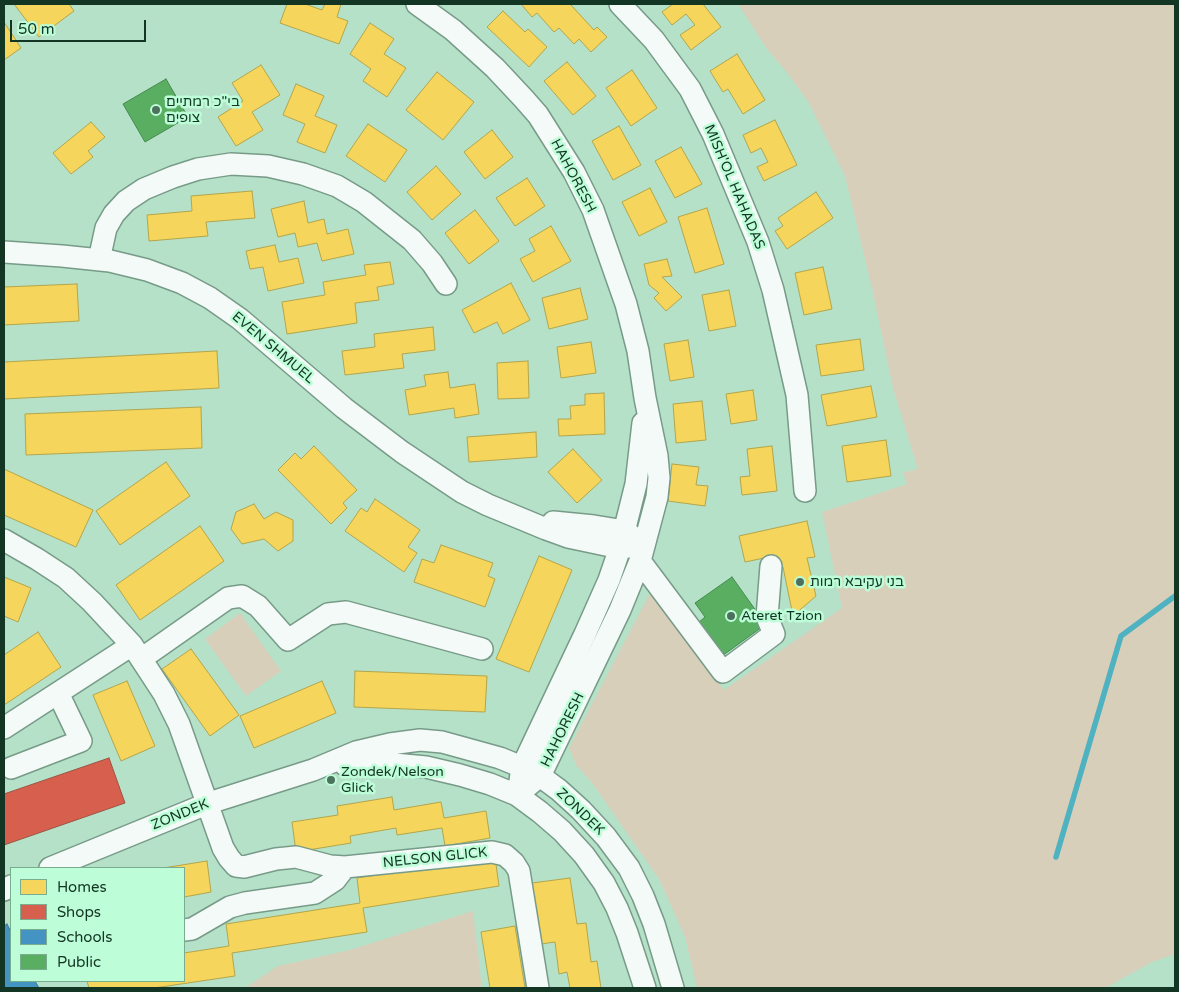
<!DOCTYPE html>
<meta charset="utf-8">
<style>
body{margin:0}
#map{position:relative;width:1179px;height:992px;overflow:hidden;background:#b5e1c8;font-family:"Varela Round",sans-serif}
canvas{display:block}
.frame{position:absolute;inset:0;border:5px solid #133524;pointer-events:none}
.legend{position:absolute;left:10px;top:867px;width:175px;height:115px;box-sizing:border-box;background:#bdfdd8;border:1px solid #79ad90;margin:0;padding:6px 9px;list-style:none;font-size:15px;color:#133524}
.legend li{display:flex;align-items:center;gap:10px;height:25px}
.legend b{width:25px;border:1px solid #79ad90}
.scale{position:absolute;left:10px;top:20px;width:136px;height:22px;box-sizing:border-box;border:2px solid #133524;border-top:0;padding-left:6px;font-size:15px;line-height:18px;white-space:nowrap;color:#133524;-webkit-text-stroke:4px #bdfdd8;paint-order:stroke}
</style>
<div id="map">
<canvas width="1179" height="992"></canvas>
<div class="frame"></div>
<ul class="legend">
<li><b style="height:14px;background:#f6d55c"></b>Homes</li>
<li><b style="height:14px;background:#d6604d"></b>Shops</li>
<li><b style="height:14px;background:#4393c3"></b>Schools</li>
<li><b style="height:14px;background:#5aae61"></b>Public</li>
</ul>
<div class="scale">50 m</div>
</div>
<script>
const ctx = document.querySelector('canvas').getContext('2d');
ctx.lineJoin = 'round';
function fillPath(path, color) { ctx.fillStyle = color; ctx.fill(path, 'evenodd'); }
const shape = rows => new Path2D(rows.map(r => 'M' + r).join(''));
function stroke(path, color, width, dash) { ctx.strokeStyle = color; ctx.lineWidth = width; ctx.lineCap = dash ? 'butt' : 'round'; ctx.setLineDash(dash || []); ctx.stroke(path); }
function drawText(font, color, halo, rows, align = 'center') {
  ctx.font = font + ' "Varela Round",Heebo,sans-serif'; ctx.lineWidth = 5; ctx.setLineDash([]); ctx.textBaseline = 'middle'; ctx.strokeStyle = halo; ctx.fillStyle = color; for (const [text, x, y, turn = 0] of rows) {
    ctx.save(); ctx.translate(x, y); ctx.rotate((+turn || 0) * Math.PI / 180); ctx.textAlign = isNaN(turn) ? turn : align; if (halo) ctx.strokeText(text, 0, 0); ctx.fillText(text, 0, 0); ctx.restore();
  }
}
fillPath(shape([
 [738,4,1175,4,1175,954,1152,962,1105,988,697,988,685,937,659,879,593,784,576,765,569,748,650,593,724,690,842,608,822,512,907,484,903,472,916,470,917,466,893,388,872,288,845,176,809,103,785,70,767,49],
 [240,613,281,671,246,696,205,639],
 [473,911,482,988,245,988,278,966,350,950]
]), '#d8cfbb');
const homes = shape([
 [14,4,69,4,74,11,39,37,14,4],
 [287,4,305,4,322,10,325,4,341,4,337,17,348,21,339,44,280,23,287,4],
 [521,4,570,4,594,30,597,27,607,37,591,52,579,39,574,44,559,28,554,32,537,13,532,17,521,4],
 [673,4,703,4,721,27,691,50,680,35,695,25,686,14,672,25,662,12,673,4],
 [503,11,525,32,528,29,547,47,529,67,487,27,503,11],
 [4,22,21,48,4,60,4,22],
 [370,23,394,39,384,54,406,68,387,97,363,81,371,69,350,54,370,23],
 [737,54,765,100,743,114,728,89,723,92,710,71,737,54],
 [567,62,596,96,573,115,544,81,567,62],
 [261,65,280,95,252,112,263,130,236,146,218,117,243,101,232,83,261,65],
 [632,70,657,108,631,126,606,88,632,70],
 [437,72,474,102,443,140,406,110,437,72],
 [296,84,324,96,315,116,337,125,325,153,297,142,305,124,283,115,296,84],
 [775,120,797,165,764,181,757,167,768,162,761,148,751,153,743,135,775,120],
 [91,122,105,137,88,151,93,157,71,174,53,153,91,122],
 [368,124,407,150,385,182,346,156,368,124],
 [619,126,641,165,613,180,592,141,619,126],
 [492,130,513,157,485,179,464,152,492,130],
 [681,147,702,184,675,198,655,161,681,147],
 [436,166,461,194,432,220,407,192,436,166],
 [527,178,545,206,515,226,496,198,527,178],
 [650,188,667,222,639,236,622,202,650,188],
 [252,191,255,218,206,222,208,236,149,241,147,215,192,211,191,196,252,191],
 [816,192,833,218,787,249,775,231,783,226,778,218,816,192],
 [304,201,308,223,324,219,327,234,348,229,354,254,322,261,317,243,298,247,295,233,278,237,271,209,304,201],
 [707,208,724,264,695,273,678,217,707,208],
 [475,210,499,241,469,264,445,233,475,210],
 [551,226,571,261,533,282,520,259,535,251,529,239,551,226],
 [275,245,279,262,298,258,304,283,268,291,263,267,250,269,246,251,275,245],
 [667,259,672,276,662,277,682,297,666,311,654,298,659,293,649,285,644,264,667,259],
 [390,262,394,284,377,287,379,300,355,303,357,323,287,334,282,302,325,295,323,282,366,275,364,265,390,262],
 [823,267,832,309,804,315,795,273,823,267],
 [511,283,530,320,503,334,497,322,474,333,462,310,511,283],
 [77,284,79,321,4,325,4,287,77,284],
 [580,288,588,319,549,329,542,298,580,288],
 [729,290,736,326,709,331,702,295,729,290],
 [433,327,435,350,402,354,404,368,345,375,342,351,375,347,374,334,433,327],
 [860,339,864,370,821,376,816,345,860,339],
 [688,340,694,377,670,381,664,344,688,340],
 [591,342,596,373,561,378,557,347,591,342],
 [217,351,219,388,4,399,4,362,217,351],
 [528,361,529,398,498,399,497,363,528,361],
 [448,372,450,388,475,384,479,414,455,418,454,408,409,415,405,390,426,386,424,375,448,372],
 [871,386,877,417,827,426,821,395,871,386],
 [753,390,757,420,731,424,726,394,753,390],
 [604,393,605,434,559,436,558,419,571,419,570,406,585,405,585,394,604,393],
 [702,401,706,440,676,443,673,404,702,401],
 [201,407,202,448,26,455,25,414,201,407],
 [536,432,537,457,469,462,467,437,536,432],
 [886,440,891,476,847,482,842,446,886,440],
 [314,446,357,490,343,503,347,508,331,524,278,470,295,453,301,459,314,446],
 [772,446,777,491,742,495,740,477,750,476,747,449,772,446],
 [573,449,602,480,577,503,548,472,573,449],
 [166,462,190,496,120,545,96,511,166,462],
 [672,464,699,467,696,485,708,486,705,506,668,501,672,464],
 [4,469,93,510,76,547,4,515,4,469],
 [375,499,420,530,408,547,417,553,404,572,345,531,361,508,367,512,375,499],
 [254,504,264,519,276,512,293,520,293,541,278,551,264,539,242,544,231,529,236,512,254,504],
 [807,521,815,557,807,558,816,596,793,616,783,567,769,557,745,562,739,536,807,521],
 [200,526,224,561,140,620,116,585,200,526],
 [441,545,493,563,488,576,495,579,485,607,414,582,422,559,434,563,441,545],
 [539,556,572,570,529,672,496,659,539,556],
 [4,577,31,588,18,622,4,616,4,577],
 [38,632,61,667,4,705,4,655,38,632],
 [191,649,239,715,210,736,162,669,191,649],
 [355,671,487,676,485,712,354,707,355,671],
 [127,681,155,746,121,761,93,695,127,681],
 [322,681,336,713,254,748,240,716,322,681],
 [392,797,394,810,441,802,444,818,486,811,490,838,445,846,442,828,397,835,396,828,350,836,351,843,296,852,292,822,338,815,337,806,392,797],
 [495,857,499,886,363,908,367,932,232,953,235,976,154,988,89,988,87,981,184,981,184,953,229,946,226,924,360,903,357,878,495,857],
 [207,861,211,892,195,895,184,897,184,868,163,868,207,861],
 [570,878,577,924,586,923,591,962,597,961,601,988,570,988,567,972,559,974,555,942,541,944,532,883,570,878],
 [515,926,525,988,490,988,481,932,515,926]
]);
fillPath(homes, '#f6d55c');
stroke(homes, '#b2a54b', 1);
const shops = shape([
 [109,758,125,803,4,845,4,794,109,758]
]);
fillPath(shops, '#d6604d');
stroke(shops, '#9c5341', 1);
const schools = shape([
 [7,924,11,932,11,981,35,981,39,988,4,988,4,926,7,924]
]);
fillPath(schools, '#4393c3');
stroke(schools, '#357793', 1);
const public = shape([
 [166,79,188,117,145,142,123,104,166,79],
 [732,577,759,615,755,618,762,627,722,656,698,623,705,617,695,603,732,577]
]);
fillPath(public, '#5aae61');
stroke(public, '#458a4f', 1);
stroke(shape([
 [1056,857,1121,636,1175,596]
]), '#4fb2c0', 5.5);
const minor = shape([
 [417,4,453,30,495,68,524,99,538,115,574,172,593,210,626,304,638,351,645,398,657,456,659,478,657,497,640,561,620,610,540,776,517,795],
 [620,4,654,40,690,89,713,134,758,242,773,290,797,395,805,491],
 [4,252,62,256,110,261,147,270,182,283,210,298,240,319,344,408,402,452,462,492,488,505,546,529,568,537,620,548,644,545],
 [99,260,106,228,114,214,126,201,144,189,173,177,198,169,231,164,268,166,303,174,337,186,364,202,412,240,432,263,446,284],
 [553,522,594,526,625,531,637,540],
 [4,540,37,559,66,578,92,602,132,645,164,694,179,724,223,848,229,858,236,866,244,867,276,859,296,857,330,866,345,867,492,852,505,855,514,863,519,871,538,988],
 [640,561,723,672,774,634,767,617,771,566],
 [141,659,228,598,242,596,258,606,288,640,328,614,346,612,482,649],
 [4,728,132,645],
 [345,765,383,763,426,767,460,775,490,784,517,795,540,812,562,831,584,855,604,883,617,908,627,933,645,988],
 [11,768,81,741,58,693],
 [520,781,522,767,585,634,609,580,620,548,636,484,643,423],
 [50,868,209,803,313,770,356,752,390,744,420,740,442,742,500,758,522,767,540,776,559,790,581,810,606,837,629,868,643,896,654,924,673,988],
 [4,890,11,886],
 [184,930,192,929,230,907,245,903,315,893,335,880,345,867]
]);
stroke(minor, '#779b88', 24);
stroke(minor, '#f4faf7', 21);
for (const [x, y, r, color] of [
 [156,110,5,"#4c715d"],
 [800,582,5,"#4c715d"],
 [731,616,5,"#4c715d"],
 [331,780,5,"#4c715d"]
]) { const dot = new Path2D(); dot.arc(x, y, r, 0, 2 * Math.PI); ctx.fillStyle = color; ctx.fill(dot); stroke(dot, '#bdfdd8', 2); }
drawText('14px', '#133524', '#bdfdd8', [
 ["בי\"כ רמתיים",166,102],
 ["צופים",166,118],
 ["בני עקיבא רמות",810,582],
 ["Ateret Tzion",741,616],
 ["Zondek/Nelson",341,772],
 ["Glick",341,788]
], 'left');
drawText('14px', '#133524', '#bdfdd8', [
 ["HAHORESH",573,176,62],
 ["MISH'OL HAHADAS",734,187,67],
 ["EVEN SHMUEL",273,348,40],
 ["HAHORESH",563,730,-64],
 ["ZONDEK",580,812,44],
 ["ZONDEK",180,815,-22],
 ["NELSON GLICK",435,858,-6]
]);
</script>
